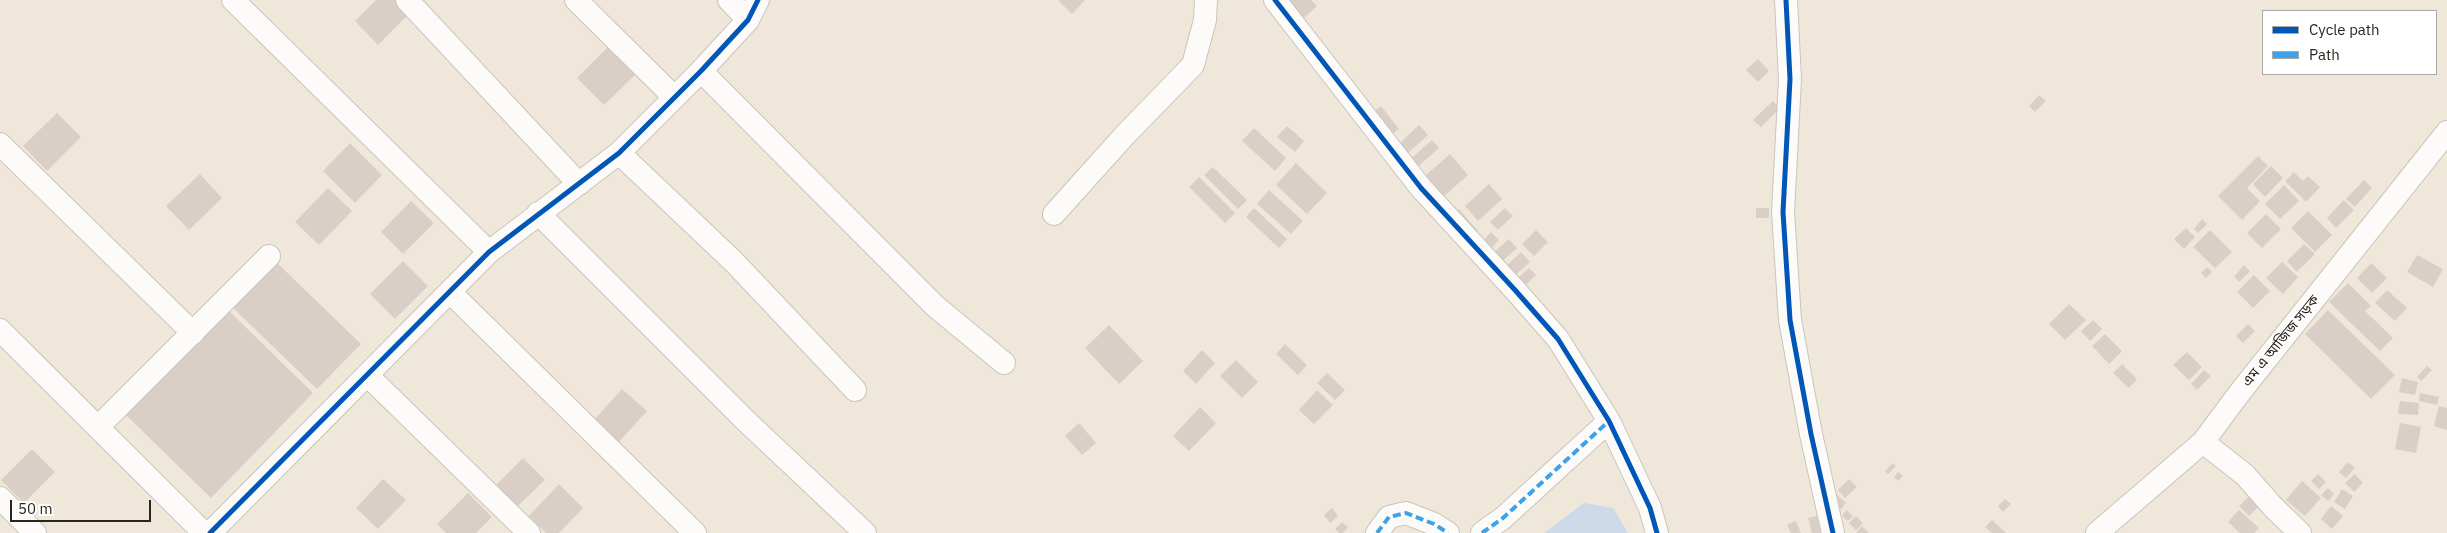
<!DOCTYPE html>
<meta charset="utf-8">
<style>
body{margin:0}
#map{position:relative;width:2447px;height:533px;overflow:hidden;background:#efe7da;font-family:"IBM Plex Sans",sans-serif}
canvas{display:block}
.legend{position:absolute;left:2262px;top:10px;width:175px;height:65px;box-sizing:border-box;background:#fff;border:1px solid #aaa8a4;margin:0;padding:6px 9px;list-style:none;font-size:15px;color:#2a251c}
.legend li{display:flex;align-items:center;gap:10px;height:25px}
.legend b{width:25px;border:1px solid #aaa8a4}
.scale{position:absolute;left:10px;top:500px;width:141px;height:22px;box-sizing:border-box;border:2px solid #2a251c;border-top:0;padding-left:6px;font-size:15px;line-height:18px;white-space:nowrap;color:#2a251c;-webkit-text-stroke:4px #fff;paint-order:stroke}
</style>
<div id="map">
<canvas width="2447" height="533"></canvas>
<ul class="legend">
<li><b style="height:6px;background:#0057b8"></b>Cycle path</li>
<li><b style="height:6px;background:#3ea2ea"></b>Path</li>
</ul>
<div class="scale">50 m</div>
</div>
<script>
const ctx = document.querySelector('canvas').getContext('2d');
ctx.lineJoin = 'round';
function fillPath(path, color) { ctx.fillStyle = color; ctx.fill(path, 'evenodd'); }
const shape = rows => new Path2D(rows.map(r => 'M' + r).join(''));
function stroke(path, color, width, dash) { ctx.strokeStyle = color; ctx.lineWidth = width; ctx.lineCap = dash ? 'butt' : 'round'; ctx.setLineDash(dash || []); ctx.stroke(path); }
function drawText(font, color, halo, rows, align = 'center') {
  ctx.font = font + ' "IBM Plex Sans","Noto Sans Bengali",sans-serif'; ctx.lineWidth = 4; ctx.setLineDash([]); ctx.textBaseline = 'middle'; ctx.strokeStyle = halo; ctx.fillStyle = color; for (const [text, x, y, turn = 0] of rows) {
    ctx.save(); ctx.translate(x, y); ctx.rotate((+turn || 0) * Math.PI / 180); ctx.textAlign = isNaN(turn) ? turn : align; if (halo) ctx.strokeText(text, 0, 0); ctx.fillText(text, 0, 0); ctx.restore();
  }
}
fillPath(shape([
 [1584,503,1613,508,1628,533,1544,533]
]), '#cbd9e9');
fillPath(shape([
 [376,0,398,0,410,13,378,45,355,21],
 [1058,0,1085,0,1072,14],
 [1287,0,1311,0,1317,6,1304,18],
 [608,47,635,75,604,105,577,78],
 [1758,59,1769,71,1758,82,1746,70],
 [2039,95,2046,101,2035,112,2029,106],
 [1773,101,1780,108,1761,127,1753,120],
 [1381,106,1399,129,1388,137,1370,114],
 [57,113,81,137,47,171,23,146],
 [1419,125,1428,135,1406,155,1398,145],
 [1287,126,1304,141,1295,152,1277,137],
 [1254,128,1286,158,1275,171,1242,141],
 [1432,140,1439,148,1414,170,1407,162],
 [350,143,382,175,355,203,323,171],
 [1450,154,1468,175,1444,196,1426,175],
 [2258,156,2268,166,2247,188,2260,201,2242,220,2218,196],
 [1296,163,1327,193,1307,214,1276,185],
 [2271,166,2283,178,2265,197,2253,184],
 [1213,167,1247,200,1238,209,1204,175],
 [2294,172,2303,181,2308,176,2320,187,2306,202,2285,181],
 [200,174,222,198,189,230,166,206],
 [1199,177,1235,213,1225,223,1189,187],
 [2364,180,2372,188,2355,207,2346,199],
 [1489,184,1502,199,1478,221,1465,206],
 [2284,185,2299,201,2280,219,2265,204],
 [328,188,352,211,319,245,295,222],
 [1269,190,1303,221,1291,234,1257,204],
 [2344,200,2354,210,2336,228,2327,218],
 [411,201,434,223,403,254,381,232],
 [1254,208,1287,239,1279,248,1246,217],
 [1505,208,1513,216,1498,230,1490,222],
 [1756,208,1769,208,1769,218,1756,218],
 [1459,209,1478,231,1471,237,1452,215],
 [2308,211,2332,235,2315,252,2291,228],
 [2266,214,2281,229,2262,248,2247,233],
 [2202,219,2207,224,2198,233,2194,229],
 [2186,228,2195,237,2184,249,2174,239],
 [1536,230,1548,242,1534,256,1522,244],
 [2210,230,2232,252,2215,268,2193,247],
 [1491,232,1499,240,1487,253,1479,245],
 [1509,239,1517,248,1498,265,1490,256],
 [2304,244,2315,254,2297,272,2287,261],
 [1521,252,1530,262,1512,278,1503,269],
 [2417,255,2443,269,2433,287,2407,272],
 [274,260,361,344,317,389,230,305],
 [403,261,428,286,395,319,370,294],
 [2282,262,2298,277,2283,294,2266,278],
 [2371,263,2387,278,2372,293,2357,278],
 [2244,265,2250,271,2239,282,2234,277],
 [2207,267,2212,272,2206,278,2201,273],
 [1529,268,1536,275,1525,286,1518,278],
 [2254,275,2270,291,2253,308,2237,292],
 [2348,283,2371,306,2365,311,2393,338,2380,351,2329,302],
 [2387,290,2407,308,2395,321,2375,303],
 [2069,304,2086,320,2065,340,2049,324],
 [227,309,313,393,211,498,125,414],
 [2328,310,2395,375,2371,399,2305,334],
 [2093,320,2102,329,2090,341,2081,331],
 [2248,324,2255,331,2243,343,2236,336],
 [1109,325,1143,361,1119,384,1085,348],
 [2105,334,2122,351,2109,364,2092,346],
 [1285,344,1307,365,1298,375,1276,354],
 [1202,350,1215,363,1196,384,1183,371],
 [2187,352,2202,367,2189,380,2173,365],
 [1236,360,1258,382,1242,398,1220,376],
 [2122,364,2137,379,2129,388,2113,373],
 [2427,366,2432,370,2421,381,2417,377],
 [2204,370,2211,376,2197,390,2191,384],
 [1327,373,1345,390,1335,400,1317,383],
 [2402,378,2418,382,2415,395,2399,392],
 [622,389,647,411,618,443,594,420],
 [1317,390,1333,405,1314,424,1299,410],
 [2420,393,2439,397,2437,405,2419,401],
 [2400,401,2419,403,2418,415,2398,414],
 [2439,406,2447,408,2447,430,2434,426],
 [1200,407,1216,423,1189,451,1173,436],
 [1079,423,1096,443,1082,455,1065,436],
 [2400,423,2421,427,2416,453,2395,449],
 [32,449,55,472,24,503,1,480],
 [523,458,545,480,518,506,496,485],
 [2348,462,2355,468,2346,478,2339,472],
 [1893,463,1896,466,1888,474,1885,471],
 [1898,472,1903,476,1898,481,1894,477],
 [2318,474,2326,482,2319,489,2311,481],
 [2355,474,2363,483,2354,492,2345,483],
 [383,479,406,500,378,529,356,508],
 [1849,479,1857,487,1845,498,1838,490],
 [2302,481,2321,498,2305,516,2286,500],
 [559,484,583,508,559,533,546,533,529,516],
 [2328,488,2334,494,2328,501,2321,495],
 [2342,489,2353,496,2345,509,2334,502],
 [468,493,492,517,476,533,446,533,437,524],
 [1835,493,1846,503,1840,510,1829,499],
 [2248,497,2258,507,2249,516,2239,506],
 [2005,499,2011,504,2003,512,1998,506],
 [2331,506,2343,516,2332,529,2321,519],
 [1332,508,1338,516,1330,523,1324,515],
 [1847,510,1853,517,1847,521,1842,515],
 [2239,510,2259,528,2254,533,2240,533,2228,522],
 [1817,516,1821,533,1812,533,1808,518],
 [1856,516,1863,523,1856,530,1849,523],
 [1992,520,2006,533,1992,533,1985,527],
 [1796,521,1801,533,1791,533,1787,525],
 [1342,522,1348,527,1343,533,1339,533,1335,529],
 [1862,526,1869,533,1856,533]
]), '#dacfc7');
const minor = shape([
 [233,0,489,252],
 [407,0,579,184],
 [576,0,674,97],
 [729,0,748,20],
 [1275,0,1421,188,1515,290,1558,339,1609,421,1650,508,1657,533],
 [1786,0,1790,79,1783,212,1790,320,1811,434,1833,533],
 [701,71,935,306,1004,363],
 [0,144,193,333],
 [619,153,734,262,855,390],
 [538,213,746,421,865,533],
 [1054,214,1125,135,1193,65,1205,20,1206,0],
 [450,292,695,533],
 [0,330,204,533],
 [367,375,529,533],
 [98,427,269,256],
 [2203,442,2245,475,2274,508,2300,533],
 [0,498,35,533],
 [210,533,489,252,619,153,701,71,748,20,758,0],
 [1377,533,1389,517,1406,513,1434,524,1448,533],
 [1482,533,1503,518,1609,421],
 [2097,533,2203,442,2241,391,2447,132]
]);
stroke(minor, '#cac4ba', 24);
stroke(minor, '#fdfbf9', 22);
stroke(shape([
 [1377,533,1389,517,1406,513,1434,524,1448,533],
 [1482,533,1503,518,1609,421]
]), '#3ea2ea', 4, [8, 4]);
stroke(shape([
 [1275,0,1421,188,1515,290,1558,339,1609,421,1650,508,1657,533],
 [1786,0,1790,79,1783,212,1790,320,1811,434,1833,533],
 [210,533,489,252,619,153,701,71,748,20,758,0]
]), '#0057b8', 5);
drawText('14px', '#2a251c', '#fff', [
 ["এম এ আজিজ সড়ক",2281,341,-51]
]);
</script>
